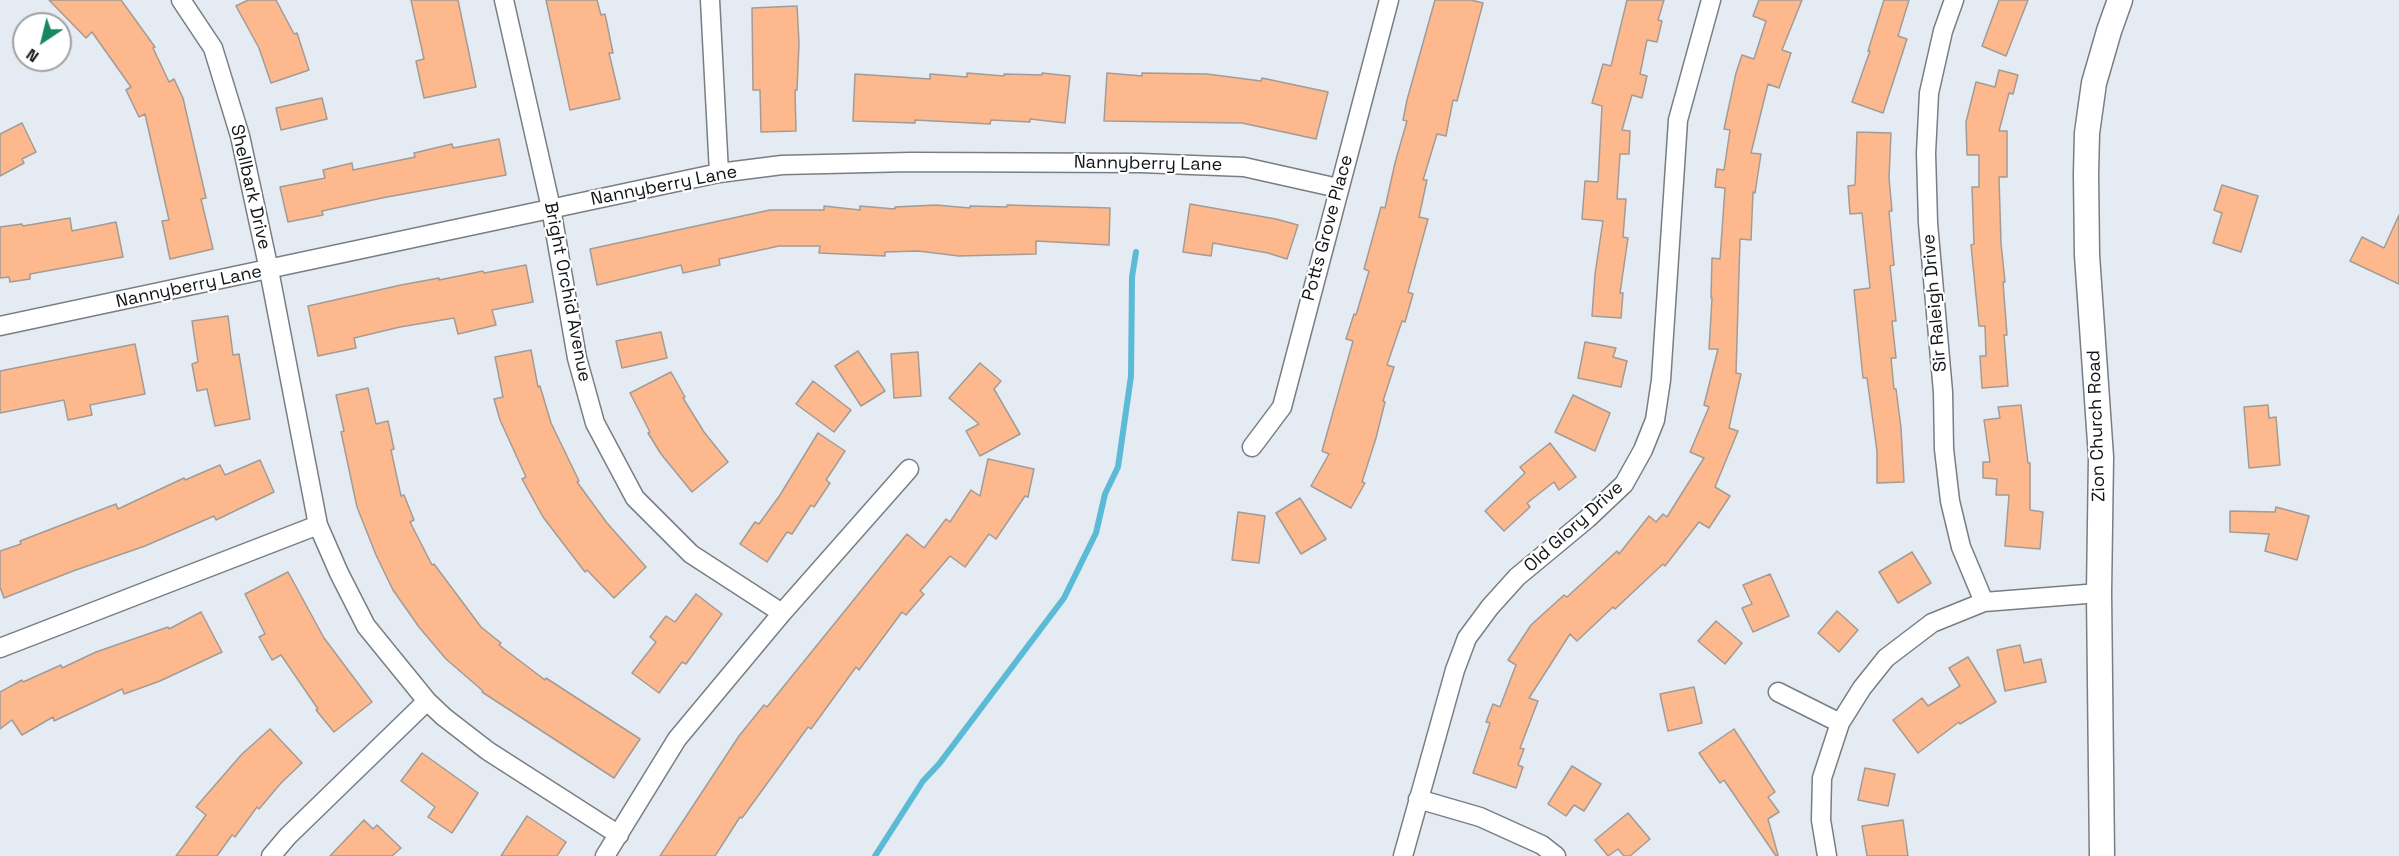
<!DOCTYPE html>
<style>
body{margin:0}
#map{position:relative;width:2399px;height:856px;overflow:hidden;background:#e5ebf2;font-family:"Space Grotesk",sans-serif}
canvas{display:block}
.north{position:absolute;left:12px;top:12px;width:60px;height:60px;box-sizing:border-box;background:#fff;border:2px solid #a0a1a1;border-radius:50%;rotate:215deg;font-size:16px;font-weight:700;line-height:24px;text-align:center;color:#111315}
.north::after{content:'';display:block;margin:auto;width:21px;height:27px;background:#178765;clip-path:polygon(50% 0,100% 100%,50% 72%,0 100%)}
</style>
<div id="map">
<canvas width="2399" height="856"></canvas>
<div class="north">N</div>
</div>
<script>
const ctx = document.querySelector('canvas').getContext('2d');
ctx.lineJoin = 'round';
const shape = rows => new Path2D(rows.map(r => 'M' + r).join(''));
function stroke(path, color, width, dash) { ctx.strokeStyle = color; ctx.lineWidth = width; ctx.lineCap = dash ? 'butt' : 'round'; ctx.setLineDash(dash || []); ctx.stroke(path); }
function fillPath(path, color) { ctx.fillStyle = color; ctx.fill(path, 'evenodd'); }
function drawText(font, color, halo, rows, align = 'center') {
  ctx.font = font + ' "Space Grotesk",sans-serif'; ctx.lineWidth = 4.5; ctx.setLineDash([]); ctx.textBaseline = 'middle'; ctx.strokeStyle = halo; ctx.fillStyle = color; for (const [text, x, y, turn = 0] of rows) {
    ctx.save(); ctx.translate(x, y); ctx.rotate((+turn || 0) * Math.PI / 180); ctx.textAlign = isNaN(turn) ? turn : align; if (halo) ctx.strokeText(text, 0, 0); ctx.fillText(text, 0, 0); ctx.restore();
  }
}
stroke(shape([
 [875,856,923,781,939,764,1064,598,1096,533,1105,494,1118,467,1131,376,1132,277,1136,252]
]), '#5bbad6', 6);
const building = shape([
 [49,0,121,0,155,47,153,48,169,82,174,79,183,98,206,198,201,199,213,249,170,259,162,221,169,220,145,114,139,117,126,90,131,87,92,32,86,38,49,0],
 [248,0,276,0,294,34,297,33,309,70,271,83,259,48,236,6,248,0],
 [411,0,458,0,476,87,424,98,416,61,424,59,411,0],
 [546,0,597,0,601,15,605,14,613,53,609,53,620,99,570,110,546,0],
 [1435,0,1471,0,1483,3,1457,101,1453,100,1446,136,1437,134,1423,180,1427,180,1419,217,1428,219,1408,292,1413,294,1405,322,1402,321,1387,365,1394,367,1383,401,1385,402,1376,438,1362,482,1365,483,1351,508,1311,486,1329,454,1322,451,1353,341,1346,339,1354,314,1356,315,1369,271,1364,269,1381,207,1385,208,1395,163,1407,121,1403,120,1407,100,1435,0],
 [1627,0,1664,0,1658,20,1662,21,1657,42,1647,40,1640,74,1647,76,1642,98,1632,95,1622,130,1630,131,1629,154,1620,154,1617,199,1626,199,1623,237,1628,238,1620,293,1623,293,1621,318,1592,316,1595,274,1603,221,1582,219,1585,181,1598,182,1602,106,1592,103,1603,64,1611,66,1627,0],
 [1759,0,1802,0,1782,50,1791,53,1779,88,1768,84,1751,153,1761,154,1755,193,1753,192,1751,240,1740,239,1736,373,1741,374,1729,428,1738,431,1715,487,1730,496,1709,528,1699,522,1665,566,1663,564,1615,609,1613,607,1577,641,1570,634,1529,698,1538,701,1520,748,1524,749,1518,765,1523,767,1516,788,1473,773,1490,723,1486,722,1493,704,1500,707,1516,665,1508,660,1531,625,1564,595,1567,597,1617,551,1619,554,1649,516,1656,522,1663,514,1667,517,1704,458,1690,452,1709,407,1704,405,1718,349,1709,349,1712,298,1711,298,1712,258,1720,259,1725,188,1715,187,1717,169,1724,170,1730,130,1724,129,1736,73,1742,55,1754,59,1766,21,1753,16,1759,0],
 [1884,0,1909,0,1898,36,1907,39,1883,113,1852,102,1870,51,1868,51,1884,0],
 [1999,0,2028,0,2006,56,1982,46,1999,0],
 [797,6,799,43,797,90,795,90,796,131,761,132,760,90,753,90,752,8,797,6],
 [1999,70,2018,75,2013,94,2009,93,1999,131,2007,131,2007,177,1999,177,2001,243,2005,282,2003,282,2007,335,2004,335,2008,386,1982,388,1980,356,1986,356,1985,326,1979,326,1971,245,1974,244,1972,187,1979,187,1979,155,1967,155,1966,122,1976,82,1995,87,1999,70],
 [967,73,1004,76,1004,74,1042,75,1042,73,1070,76,1065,123,1030,119,1030,122,991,120,990,124,915,120,915,123,853,121,855,74,930,79,930,74,967,77,967,73],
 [1107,73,1142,76,1142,73,1207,74,1261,81,1262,78,1328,92,1316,139,1242,123,1104,121,1107,73],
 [322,98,327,119,281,130,276,108,322,98],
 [22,123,36,152,22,159,24,163,0,176,0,134,22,123],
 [1857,132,1891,133,1889,178,1892,211,1889,211,1894,265,1890,266,1896,321,1892,321,1896,358,1891,358,1894,389,1896,389,1901,428,1904,482,1877,483,1877,451,1867,378,1863,378,1854,290,1870,288,1862,213,1850,214,1848,186,1855,185,1857,132],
 [499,139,506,175,382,198,322,211,323,215,288,222,280,187,325,178,323,170,352,163,353,170,415,157,414,153,452,144,453,148,499,139],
 [2222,185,2258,196,2241,252,2213,243,2222,213,2214,210,2222,185],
 [1190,204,1276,219,1298,225,1287,259,1268,253,1213,243,1211,256,1183,252,1190,204],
 [936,205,970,208,970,206,1007,207,1007,205,1110,208,1109,245,1036,241,1036,254,959,256,918,251,885,252,885,256,819,253,820,246,779,246,719,259,720,265,683,273,681,265,597,285,590,249,770,210,824,210,824,206,860,210,860,206,895,209,895,207,936,205],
 [2399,215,2399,284,2350,261,2362,237,2384,248,2399,215],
 [70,218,72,231,116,222,123,257,30,274,30,279,10,282,9,277,0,278,0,227,22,224,23,226,70,218],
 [526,265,533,302,492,310,496,325,458,334,454,318,400,327,354,338,356,348,318,356,308,306,401,285,439,278,439,280,483,271,484,273,526,265],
 [228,316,233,355,239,354,250,419,215,426,207,389,197,391,192,364,198,362,192,321,228,316],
 [661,332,667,358,622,368,616,341,661,332],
 [1585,342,1616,348,1613,357,1627,361,1621,387,1578,378,1585,342],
 [135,344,145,394,90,405,92,415,68,420,64,400,0,413,0,371,135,344],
 [531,350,538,387,540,386,551,423,579,481,577,482,607,523,646,567,614,598,587,570,585,572,543,517,522,479,526,477,500,420,494,399,503,397,495,357,531,350],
 [858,351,885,391,861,406,835,366,858,351],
 [918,352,921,396,894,398,891,354,918,352],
 [980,363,1001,381,994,389,1020,434,980,456,966,431,979,424,949,398,980,363],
 [671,372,685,397,683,398,704,432,728,462,692,492,661,454,648,433,650,432,630,393,671,372],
 [813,381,851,410,834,432,796,404,813,381],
 [368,388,376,424,388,421,394,449,391,450,401,496,404,495,414,520,410,522,432,565,434,564,481,627,501,643,499,645,545,680,546,678,640,739,614,778,482,692,483,691,446,659,419,627,393,590,376,555,357,507,341,432,344,431,336,395,368,388],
 [1573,395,1610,413,1595,451,1555,432,1573,395],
 [2021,405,2028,463,2030,463,2030,510,2043,512,2040,549,2005,546,2009,495,1996,495,1997,479,1983,478,1983,462,1990,462,1984,420,2000,418,1998,407,2021,405],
 [2268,405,2269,418,2276,417,2280,465,2249,468,2244,407,2268,405],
 [818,433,845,451,826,480,830,483,814,507,811,505,792,534,787,532,767,562,740,544,755,522,759,524,780,495,818,433],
 [1550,443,1576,477,1559,490,1554,482,1527,503,1530,507,1504,531,1485,511,1525,473,1520,467,1550,443],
 [988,459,1034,469,1028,497,1025,496,996,539,989,534,965,567,950,556,920,591,924,594,906,615,902,612,859,670,856,667,811,729,808,727,742,818,740,817,715,856,660,856,739,736,764,705,767,707,907,534,924,548,946,519,950,522,971,490,980,496,988,459],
 [260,460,274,492,216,520,214,516,145,546,73,571,4,598,0,587,0,551,21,544,20,541,116,504,118,509,184,478,185,480,220,465,225,475,260,460],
 [1300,498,1326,539,1301,554,1276,513,1300,498],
 [2276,507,2309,516,2297,560,2265,551,2269,534,2230,532,2230,511,2275,512,2276,507],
 [1238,512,1265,516,1259,563,1232,560,1238,512],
 [1912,552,1931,583,1898,603,1879,572,1912,552],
 [288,572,324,638,372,702,334,732,316,710,318,709,281,655,272,660,259,637,265,634,245,594,288,572],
 [1770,574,1789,616,1753,632,1742,608,1752,604,1743,585,1770,574],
 [696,594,722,614,686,664,682,662,659,693,632,673,656,642,650,637,666,616,675,622,696,594],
 [1837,611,1858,630,1839,652,1818,633,1837,611],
 [201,612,222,652,160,681,124,694,122,689,54,721,53,717,22,735,12,720,0,729,0,692,22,680,23,682,61,665,62,668,96,652,168,627,169,629,201,612],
 [1716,621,1742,643,1725,664,1698,641,1716,621],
 [2020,645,2024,663,2041,659,2046,682,2005,691,1997,650,2020,645],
 [1968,657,1996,702,1960,724,1959,722,1918,753,1893,720,1922,698,1928,706,1960,686,1949,668,1968,657],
 [1694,687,1702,723,1668,731,1660,694,1694,687],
 [270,729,302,763,281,783,259,809,257,807,235,837,232,835,217,856,176,856,206,815,196,807,242,754,270,729],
 [1734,729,1775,792,1768,797,1779,812,1768,819,1778,855,1776,856,1724,780,1720,783,1699,753,1734,729],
 [422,753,478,793,452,833,428,817,435,807,401,781,422,753],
 [1572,766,1601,784,1584,811,1574,805,1566,816,1548,804,1572,766],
 [1865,768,1895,774,1888,806,1858,800,1865,768],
 [1628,813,1650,839,1630,856,1624,856,1618,849,1608,856,1595,840,1628,813],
 [527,816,566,842,557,856,501,856,527,816],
 [364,820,373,829,377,825,401,848,392,856,330,856,364,820],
 [1903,820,1908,856,1867,856,1862,826,1903,820]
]);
fillPath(building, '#fdb98d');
stroke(building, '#a39b96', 1.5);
const street = shape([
 [181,0,213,48,240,136,269,270,318,525,339,573,366,626,427,701,444,717,488,751,619,835],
 [504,0,551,208,577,358,595,423,635,498,691,554,782,613],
 [710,0,719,173],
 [1954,0,1943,31,1929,93,1926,153,1928,223,1943,392,1944,449,1950,501,1961,547,1984,602],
 [0,326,719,173,782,165,911,162,1140,163,1244,167,1338,188],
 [1252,447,1282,407,1389,0],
 [0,648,318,525],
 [1778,692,1840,723],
 [1418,799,1480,817,1542,845,1556,856],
 [271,856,288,836,427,701],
 [605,856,677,739,782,613,909,469],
 [1403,856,1455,670,1467,638,1490,607,1517,577,1587,519,1624,484,1643,450,1655,420,1661,380,1678,120,1711,0],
 [1827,856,1821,820,1822,778,1840,723,1862,688,1886,658,1932,623,1984,602,2099,593]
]);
const secondary = shape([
 [2102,856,2099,593,2101,457,2087,255,2086,174,2087,133,2094,83,2109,31,2120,0]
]);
stroke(street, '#787e84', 21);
stroke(secondary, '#787e84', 27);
stroke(street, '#fff', 18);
stroke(secondary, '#fff', 24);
drawText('18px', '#111315', '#fff', [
 ["Nannyberry Lane",1148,164,1],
 ["Nannyberry Lane",664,186,-11],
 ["Shellbark Drive",250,187,77],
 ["Potts Grove Place",1328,228,-75],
 ["Nannyberry Lane",189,287,-12],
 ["Bright Orchid Avenue",567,292,79],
 ["Sir Raleigh Drive",1935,303,-95],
 ["Zion Church Road",2097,426,-92],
 ["Old Glory Drive",1574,527,-42]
]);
</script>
